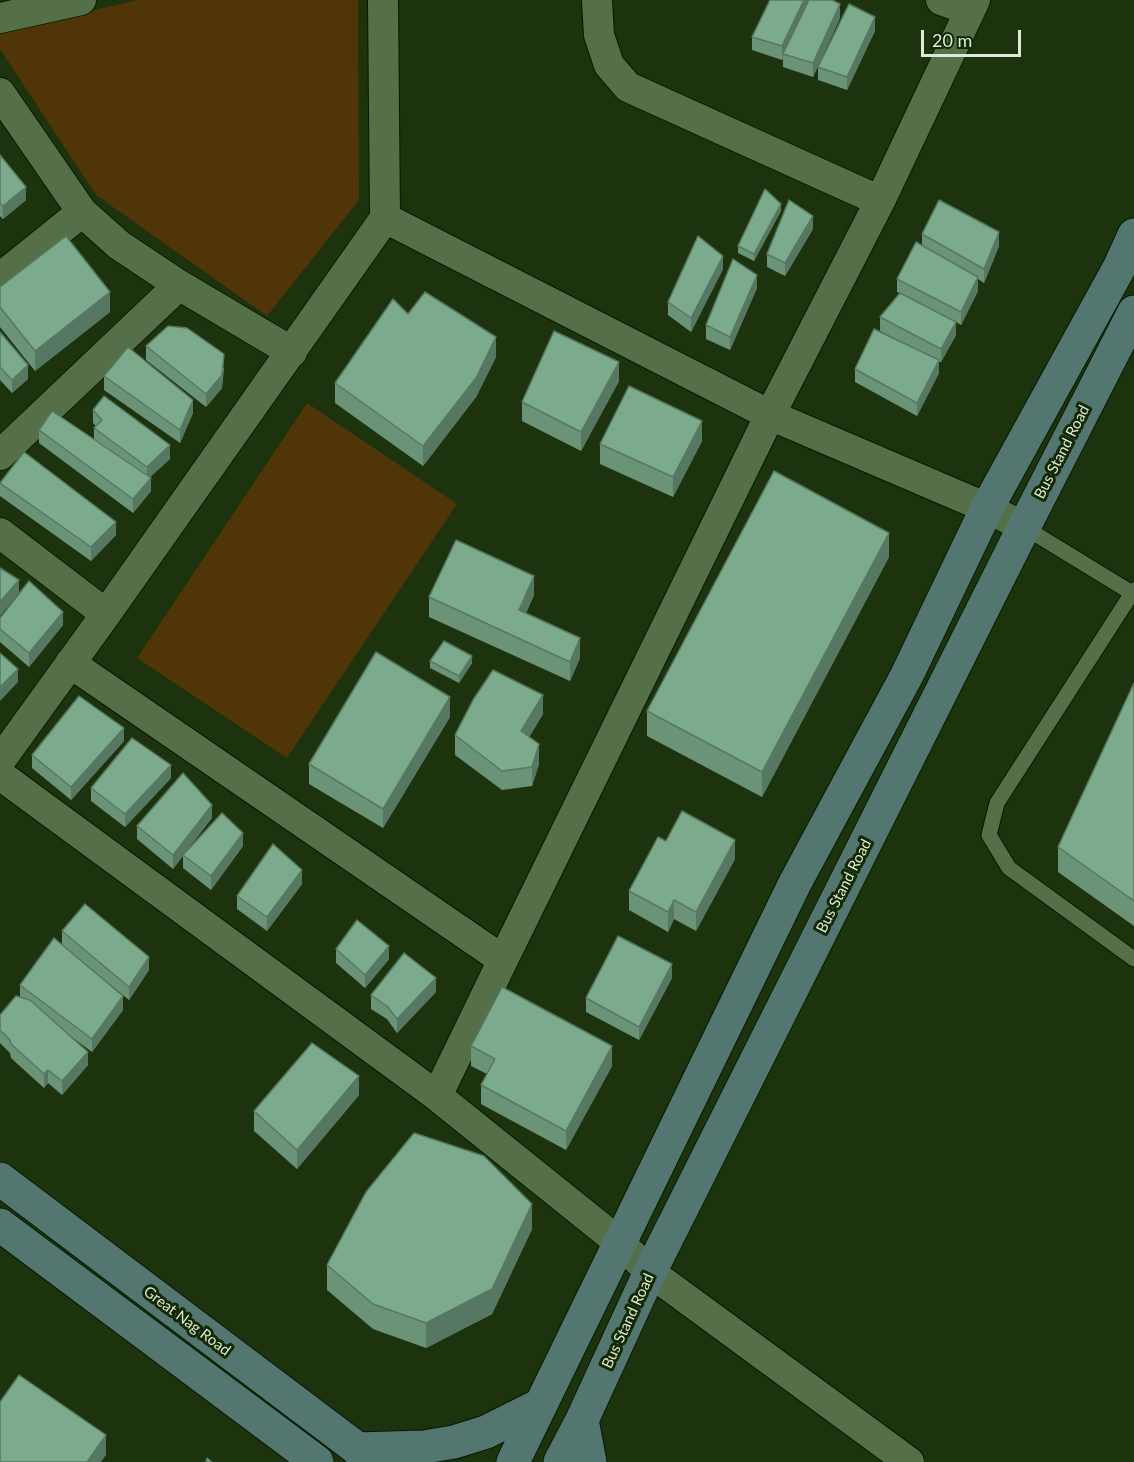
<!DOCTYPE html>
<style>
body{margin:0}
#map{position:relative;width:1134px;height:1462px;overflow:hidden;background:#1c330e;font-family:Lato,sans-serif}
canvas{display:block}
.scale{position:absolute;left:921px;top:30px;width:100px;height:27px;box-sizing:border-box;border:3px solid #dcebd5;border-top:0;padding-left:8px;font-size:18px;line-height:21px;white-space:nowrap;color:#dcebd5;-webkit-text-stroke:4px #122904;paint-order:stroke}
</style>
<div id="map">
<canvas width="1134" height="1462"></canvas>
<div class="scale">20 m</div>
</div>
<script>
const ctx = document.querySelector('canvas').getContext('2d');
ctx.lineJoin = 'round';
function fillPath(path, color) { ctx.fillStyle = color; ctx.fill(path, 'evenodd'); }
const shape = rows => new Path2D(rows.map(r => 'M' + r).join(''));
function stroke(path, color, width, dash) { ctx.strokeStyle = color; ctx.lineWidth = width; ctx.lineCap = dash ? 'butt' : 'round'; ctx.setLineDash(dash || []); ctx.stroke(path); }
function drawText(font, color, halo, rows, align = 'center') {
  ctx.font = font + ' Lato,sans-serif'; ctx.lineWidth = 6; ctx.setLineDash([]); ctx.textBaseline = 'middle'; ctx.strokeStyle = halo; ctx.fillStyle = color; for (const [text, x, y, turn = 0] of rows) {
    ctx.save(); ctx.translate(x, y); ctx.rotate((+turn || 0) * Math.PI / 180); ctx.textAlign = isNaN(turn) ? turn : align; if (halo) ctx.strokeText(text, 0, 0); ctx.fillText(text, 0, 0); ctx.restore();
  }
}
fillPath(shape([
 [138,0,358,0,359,200,267,316,96,195,0,49,0,32],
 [307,403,457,504,287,758,137,658]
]), '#4f3507');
const lane = shape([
 [1024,527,1132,593,1134,590],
 [1132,593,997,803,989,835,1009,868,1134,959]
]);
const street = shape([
 [597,0,599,35,609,65,628,87,880,201],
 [941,0,970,10],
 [0,18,81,0],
 [0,93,82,212,119,245,179,285,292,352],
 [385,218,770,415,987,508,1024,527],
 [0,278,82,212],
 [0,455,179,285],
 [0,533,106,614],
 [70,663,503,960,437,1096],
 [0,761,106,614,385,218,383,0],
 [0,775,437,1096,620,1243,650,1272,909,1462],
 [503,960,770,415,880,201,975,0]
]);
const secondary = shape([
 [0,1179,375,1462],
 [0,1225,317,1462],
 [582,1420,590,1462],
 [357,1449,424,1447,454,1442,486,1432,540,1405],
 [513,1462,795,883,907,675,987,508,1119,268,1134,235],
 [560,1462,582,1420,650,1272,1024,527,1134,312]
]);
stroke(lane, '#051b00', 17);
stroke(street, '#051b00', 32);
stroke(secondary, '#051b00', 35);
stroke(lane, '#557048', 15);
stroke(street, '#557048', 30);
stroke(secondary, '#537670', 33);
fillPath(shape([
 [840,18,813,77,783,67,783,58,782,60,752,50,752,37],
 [875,31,847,90,818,80,818,67],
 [0,155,26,200,3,219,0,216],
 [781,211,754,261,738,253,738,246],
 [813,229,785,276,767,267,767,254],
 [922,234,999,246,984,283,978,279,978,291,961,325,956,322,956,335,941,362,939,362,939,373,917,416,855,382,855,369,901,342,880,331,880,317,900,293,897,292,897,279,922,245],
 [723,269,691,332,668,315,668,302],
 [0,287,110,312,35,371,0,327],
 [757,288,730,350,706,339,706,325],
 [408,314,496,357,476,397,423,466,335,403,335,383],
 [0,332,28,379,12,393,0,380],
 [146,346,224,368,222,388,206,407,146,360],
 [104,376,193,413,180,443,104,390],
 [619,381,581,451,522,421,522,402],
 [93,410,170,459,150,477,151,491,133,513,39,443,39,430,94,440,94,428,96,426,93,423],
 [702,441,673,497,600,464,600,444],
 [0,483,116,535,91,561,0,496],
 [889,557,762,797,647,736,647,711],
 [534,595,526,613,580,658,570,681,429,617,429,597],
 [0,618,63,625,29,667,0,642],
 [430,661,472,663,459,683,430,668],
 [1134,683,1134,926,1058,872,1058,847],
 [543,714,529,737,539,764,532,786,502,790,455,755,455,735],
 [450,717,383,828,309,784,309,764],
 [124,741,71,800,32,768,32,755],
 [171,778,125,827,91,801,91,788],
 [212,818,188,848,243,846,211,890,183,868,183,856,173,869,137,839,137,826],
 [666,841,735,859,696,931,674,919,668,932,629,910,629,891],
 [302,884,267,931,237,909,237,896],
 [62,931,149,970,129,1000,62,945],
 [336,949,389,959,365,988,336,963],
 [672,978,639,1040,586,1012,586,998],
 [20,985,123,1010,92,1052,69,1035,88,1065,62,1095,48,1083,44,1088,11,1058,10,1053,0,1043,0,1015,20,997],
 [436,992,397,1033,387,1019,371,1009,371,995],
 [471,1046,612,1066,566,1150,481,1104,481,1085,487,1074,471,1066],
 [359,1095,297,1169,254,1131,254,1111],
 [532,1229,492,1314,426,1348,373,1329,327,1290,327,1265]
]), '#6a9378');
fillPath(shape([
 [804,0,810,0,783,54,782,60,782,46],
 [840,4,840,18,813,77,813,63],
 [875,17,875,31,847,90,847,77],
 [26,187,26,200,3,219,3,206],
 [781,204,781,211,754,261,754,254],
 [813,216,813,229,785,276,785,263],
 [999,232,999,246,984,283,984,269],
 [723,256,723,269,691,332,691,318],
 [757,275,757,288,730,350,730,337],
 [978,277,978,291,961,325,961,312],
 [110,292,110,312,35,371,35,351],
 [956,322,956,335,941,362,941,349],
 [496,337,496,357,476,397,423,466,423,446],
 [224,354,222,388,206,407,206,394],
 [939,360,939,373,917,416,917,403],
 [619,362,619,381,581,451,581,432],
 [28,365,28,379,12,393,12,380],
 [193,400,193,413,180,443,180,430],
 [702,421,702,441,673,497,673,477],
 [170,445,170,459,147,480,147,467],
 [151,478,151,491,133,513,133,499],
 [116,522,116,535,91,561,91,547],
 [889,533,889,557,762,797,762,772],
 [534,576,534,595,519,629,519,610],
 [19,580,19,593,0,616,0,602],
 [63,612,63,625,29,667,29,653],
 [580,638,580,658,570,681,570,662],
 [472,656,472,663,459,683,459,676],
 [18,669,18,682,0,701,0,687],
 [543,695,543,714,521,751,521,731],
 [450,697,450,717,383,828,383,809],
 [124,728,124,741,71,800,71,787],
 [539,744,539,764,532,786,532,767],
 [171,765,171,778,125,827,125,814],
 [212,805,212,818,173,869,173,855],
 [243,833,243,846,211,890,211,876],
 [735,840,735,859,696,931,696,912],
 [302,870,302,884,267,931,267,917],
 [674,900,674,919,668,932,668,912],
 [389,946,389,959,365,988,365,975],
 [149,957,149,970,129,1000,129,987],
 [672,964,672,978,639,1040,639,1027],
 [436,978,436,992,397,1033,397,1019],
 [123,996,123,1010,92,1052,92,1039],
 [612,1046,612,1066,566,1150,566,1131],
 [88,1052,88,1065,62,1095,62,1081],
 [48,1070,48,1083,44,1088,44,1074],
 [359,1076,359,1095,297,1169,297,1150],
 [532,1204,532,1229,492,1314,426,1348,426,1323],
 [106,1435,106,1455,101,1462,87,1462]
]), '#567862');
const building = shape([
 [770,0,804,0,782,46,752,37,770,0],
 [809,0,832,0,840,4,813,63,783,54,809,0],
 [849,4,875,17,847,77,818,67,849,4],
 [0,155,26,187,3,206,0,203,0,155],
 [765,189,781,204,754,254,738,246,765,189],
 [789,200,813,216,785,263,767,254,789,200],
 [939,200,999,232,984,269,922,234,939,200],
 [66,236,110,292,35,351,0,307,0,287,66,236],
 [698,236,723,256,691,318,668,302,698,236],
 [916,242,978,277,961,312,897,279,916,242],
 [733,259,757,275,730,337,706,325,733,259],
 [425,292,496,337,476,378,423,446,335,383,393,299,408,314,425,292],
 [900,293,956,322,941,349,880,317,900,293],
 [168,326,187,328,224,354,222,375,206,394,146,346,168,326],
 [874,329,939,360,917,403,855,369,874,329],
 [554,331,619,362,581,432,522,402,554,331],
 [0,332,28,365,12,380,0,367,0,332],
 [128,347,193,400,180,430,104,376,128,347],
 [629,386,702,421,673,477,600,444,629,386],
 [104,396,170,445,147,467,94,428,102,420,93,410,104,396],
 [52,411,151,478,133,499,39,430,52,411],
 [24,452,116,522,91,547,0,483,24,452],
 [774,471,889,533,762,772,647,711,774,471],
 [456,540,534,576,519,610,580,638,570,662,429,597,456,540],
 [0,568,19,580,0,602,0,568],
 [29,581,63,612,29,653,0,629,0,618,29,581],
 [444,641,472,656,459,676,430,661,444,641],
 [376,652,450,697,383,809,309,764,376,652],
 [0,653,18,669,0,687,0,653],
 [493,670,543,695,521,731,539,744,532,767,502,771,455,735,473,700,493,670],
 [1134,683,1134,901,1058,847,1134,683],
 [79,696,124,728,71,787,32,755,79,696],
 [132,738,171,765,125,814,91,788,132,738],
 [183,773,212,805,173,855,137,826,183,773],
 [682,811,735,840,696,912,674,900,668,912,629,891,658,837,666,841,682,811],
 [222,813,243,833,211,876,183,855,222,813],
 [273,844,302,870,267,917,237,896,273,844],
 [85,904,149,957,129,987,62,931,85,904],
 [357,920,389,946,365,975,336,949,357,920],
 [618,936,672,964,639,1027,586,998,618,936],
 [54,938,123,996,92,1039,20,985,54,938],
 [404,953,436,978,397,1019,387,1006,371,995,404,953],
 [502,987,612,1046,566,1131,481,1085,495,1059,471,1046,502,987],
 [16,996,30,1000,88,1052,62,1081,48,1070,44,1074,11,1044,10,1040,0,1030,0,1015,16,996],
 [312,1043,359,1076,297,1150,254,1111,312,1043],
 [414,1133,484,1156,532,1204,492,1289,426,1323,373,1304,327,1265,366,1192,414,1133],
 [19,1375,106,1435,87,1462,0,1462,0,1402,19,1375],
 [207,1458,212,1462,206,1462,207,1458]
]);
fillPath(building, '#7bab8c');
stroke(building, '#567862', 1.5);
drawText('15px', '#dcebd5', '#122904', [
 ["Bus Stand Road",1062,452,-63],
 ["Bus Stand Road",844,886,-63],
 ["Great Nag Road",187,1321,37],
 ["Bus Stand Road",628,1321,-65]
]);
</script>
